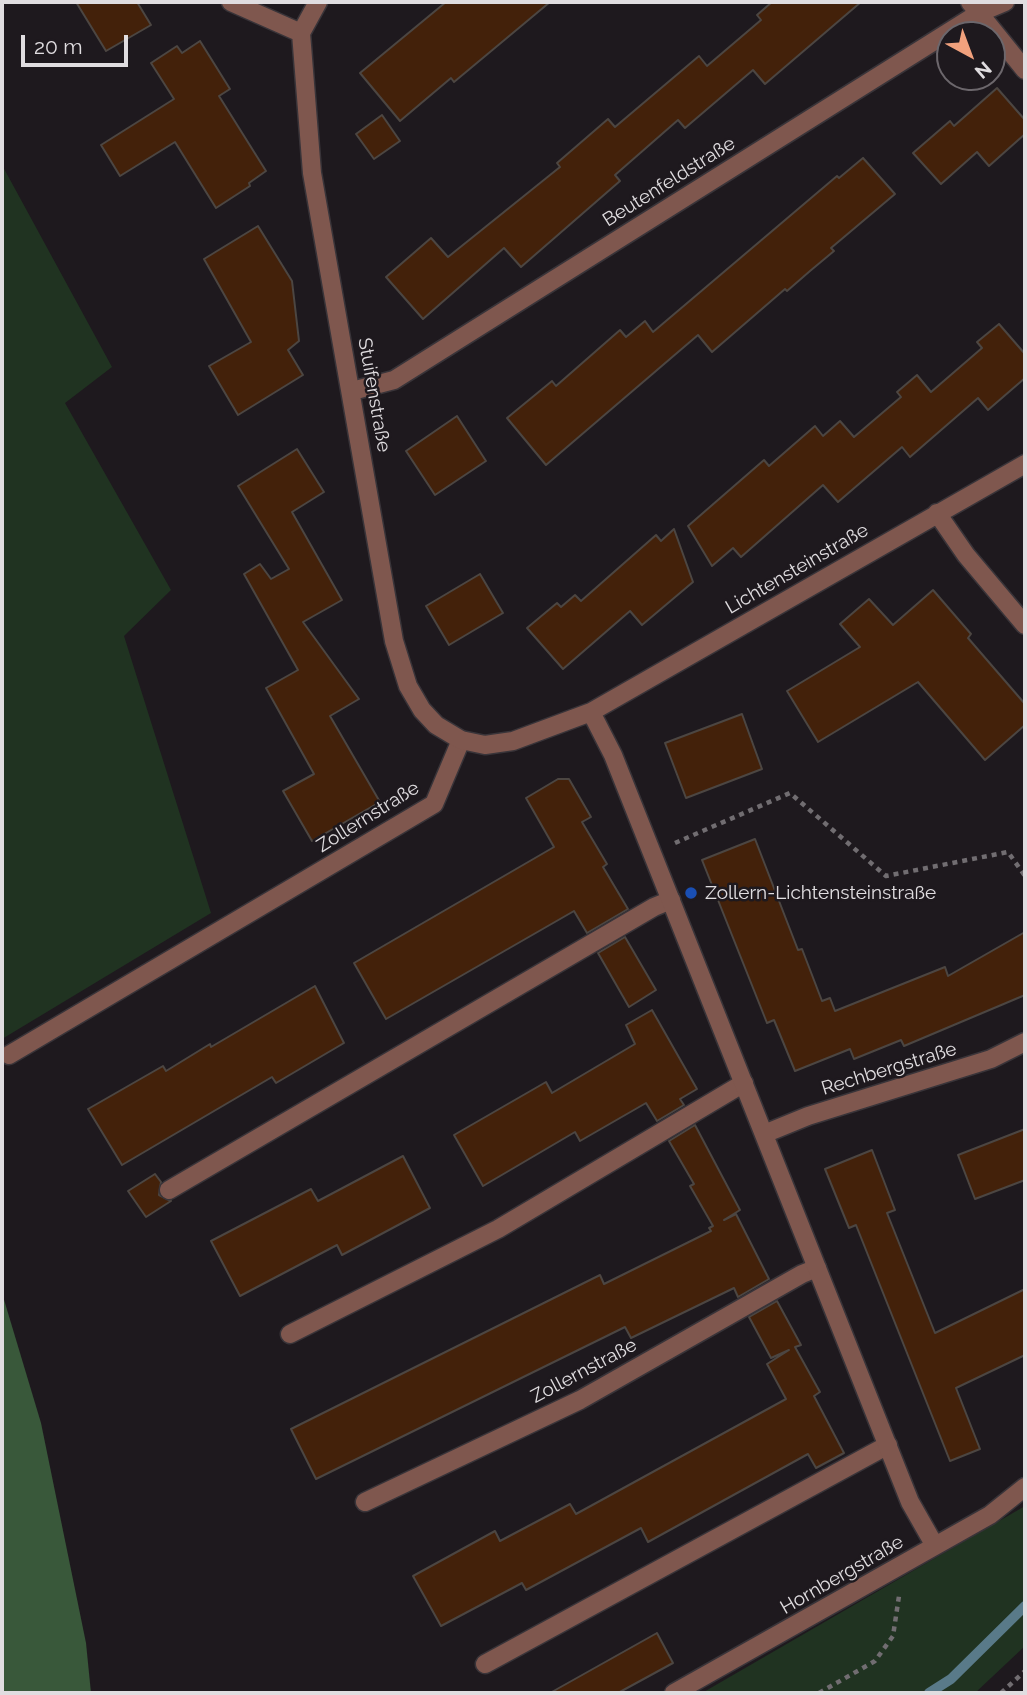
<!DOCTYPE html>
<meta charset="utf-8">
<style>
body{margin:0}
#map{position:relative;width:1027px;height:1695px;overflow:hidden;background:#1e191e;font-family:Raleway,sans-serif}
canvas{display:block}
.frame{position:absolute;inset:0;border:4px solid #e0dde0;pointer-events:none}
.north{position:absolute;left:936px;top:21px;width:70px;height:70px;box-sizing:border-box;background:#1e191e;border:2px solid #6c676c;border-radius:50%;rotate:139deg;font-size:19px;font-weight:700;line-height:28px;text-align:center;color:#e0dde0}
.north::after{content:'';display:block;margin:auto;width:24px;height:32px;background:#f1a17d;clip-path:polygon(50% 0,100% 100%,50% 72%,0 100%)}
.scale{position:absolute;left:21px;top:35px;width:107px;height:32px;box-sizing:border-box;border:4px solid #e0dde0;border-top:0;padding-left:9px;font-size:21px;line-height:24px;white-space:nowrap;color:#e0dde0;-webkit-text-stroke:5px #1e191e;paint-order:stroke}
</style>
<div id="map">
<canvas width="1027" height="1695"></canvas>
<div class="frame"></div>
<div class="north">N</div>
<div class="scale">20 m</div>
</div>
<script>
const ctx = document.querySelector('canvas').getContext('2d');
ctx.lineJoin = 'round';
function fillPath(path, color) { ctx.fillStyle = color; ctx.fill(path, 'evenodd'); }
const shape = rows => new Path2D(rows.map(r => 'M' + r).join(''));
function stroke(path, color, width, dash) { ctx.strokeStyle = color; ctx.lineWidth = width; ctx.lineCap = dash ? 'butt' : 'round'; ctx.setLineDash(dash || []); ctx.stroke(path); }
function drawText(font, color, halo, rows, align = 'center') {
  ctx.font = font + ' Raleway,sans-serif'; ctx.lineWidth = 5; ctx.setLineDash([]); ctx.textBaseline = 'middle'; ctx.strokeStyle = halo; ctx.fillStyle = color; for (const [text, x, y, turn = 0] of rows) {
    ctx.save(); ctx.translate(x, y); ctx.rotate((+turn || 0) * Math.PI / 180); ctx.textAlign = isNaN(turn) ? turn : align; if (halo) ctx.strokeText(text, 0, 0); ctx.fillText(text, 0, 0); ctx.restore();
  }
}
fillPath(shape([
 [2,165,112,367,65,403,171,590,124,636,211,913,2,1039],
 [1025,1506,1025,1646,975,1693,702,1693]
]), '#203321');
fillPath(shape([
 [2,1293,41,1423,86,1643,91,1693,2,1693]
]), '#39583a');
stroke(shape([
 [929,1693,951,1679,1025,1606]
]), '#597a89', 10);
const building = shape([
 [76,2,137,2,151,25,106,51,76,2],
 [446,2,550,2,454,82,451,78,400,121,360,73,446,2],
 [772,2,861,2,765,84,753,70,685,128,678,120,615,175,620,181,521,267,504,248,423,319,386,277,431,238,448,257,560,167,557,163,608,119,615,127,699,56,707,66,761,20,757,15,772,2],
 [200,41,230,89,219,96,266,171,249,183,250,186,216,208,175,142,120,176,101,145,174,99,151,63,177,46,182,53,200,41],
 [997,88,1025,120,1025,134,989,166,977,152,941,184,913,153,950,121,954,126,997,88],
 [382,115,400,141,374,159,356,134,382,115],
 [863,158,895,194,831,248,834,251,810,271,787,291,785,289,712,352,698,335,546,465,507,418,552,381,556,386,620,330,626,337,645,321,653,332,837,176,839,178,863,158],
 [258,226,292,281,299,341,288,350,303,375,238,415,209,366,251,342,204,259,258,226],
 [999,324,1025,354,1025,378,988,410,978,398,910,457,902,447,838,502,823,485,741,557,733,548,712,566,688,526,764,460,769,466,815,426,823,436,840,421,854,437,901,397,897,392,917,375,931,392,982,348,977,342,999,324],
 [457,416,486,461,435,495,406,451,457,416],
 [297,449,324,492,292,512,342,600,303,622,359,699,330,716,380,802,312,841,283,791,314,774,266,688,298,670,244,574,260,564,271,579,289,569,238,486,297,449],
 [674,529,693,582,642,625,630,611,563,669,527,628,557,603,561,607,575,595,581,601,656,535,661,541,674,529],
 [480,574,503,613,449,645,426,606,480,574],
 [933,590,971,634,968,638,1025,704,1025,725,985,760,918,682,818,742,787,691,860,647,840,624,869,599,893,625,933,590],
 [742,714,762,769,686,798,665,743,742,714],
 [558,779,569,779,591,817,582,822,607,864,603,867,628,909,587,933,574,911,386,1019,354,963,554,847,526,798,558,779],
 [755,839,798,950,802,949,822,1001,830,998,835,1011,945,967,948,976,1025,932,1025,995,904,1046,901,1040,854,1059,850,1049,795,1071,774,1020,767,1023,702,860,755,839],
 [625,937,656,990,629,1007,598,953,625,937],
 [315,986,344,1043,276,1083,272,1077,122,1165,88,1109,163,1066,166,1071,210,1044,211,1047,315,986],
 [652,1010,697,1089,680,1099,684,1105,657,1121,646,1103,580,1141,575,1132,483,1186,454,1135,546,1082,552,1093,635,1044,626,1025,652,1010],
 [695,1125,740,1210,724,1220,736,1214,769,1279,738,1297,734,1288,631,1338,625,1327,316,1479,291,1429,600,1275,604,1284,711,1231,709,1228,713,1226,690,1186,694,1184,669,1141,695,1125],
 [1025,1129,1025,1180,975,1199,958,1155,1025,1129],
 [872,1150,895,1210,887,1213,935,1333,1025,1289,1025,1355,956,1388,980,1449,950,1461,856,1225,849,1228,825,1169,872,1150],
 [403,1156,430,1208,342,1255,337,1245,240,1296,211,1241,311,1189,318,1201,403,1156],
 [155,1174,161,1182,159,1195,171,1201,146,1217,128,1191,155,1174],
 [777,1301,801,1345,795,1347,820,1392,814,1396,844,1453,816,1468,808,1454,648,1542,641,1528,526,1590,522,1583,441,1626,413,1576,495,1531,500,1541,570,1504,576,1514,786,1399,767,1364,789,1350,771,1358,749,1317,777,1301],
 [657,1633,673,1663,618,1693,550,1693,657,1633]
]);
fillPath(building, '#43210a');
stroke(building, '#4c4642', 2);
const service = shape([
 [9,1055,434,804,461,740],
 [169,1190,654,907,671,900],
 [290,1334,498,1229,744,1083],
 [365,1502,580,1400,802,1274,817,1268],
 [485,1664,888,1445]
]);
const minor = shape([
 [231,2,301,33],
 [970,2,1025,70],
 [301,33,312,173,394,641,408,686,422,710,436,725,461,740,485,745,513,741,591,712,1025,464],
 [301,33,318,2],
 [352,391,394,380,979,13,1005,2],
 [937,513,966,555,1025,625],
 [591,712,613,755,910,1502,935,1546],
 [764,1134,808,1116,991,1059,1025,1042],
 [674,1693,990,1515,1025,1487]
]);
stroke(service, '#393439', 21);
stroke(minor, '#393439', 21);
stroke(shape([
 [675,843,790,793,886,876,1008,852,1025,876],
 [819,1693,875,1661,893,1636,899,1596],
 [1001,1693,1025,1671]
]), '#716d71', 4.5, [5, 5]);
stroke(service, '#7f574e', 18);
stroke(minor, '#7f574e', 18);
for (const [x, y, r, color] of [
 [691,893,7,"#1a4fb4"]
]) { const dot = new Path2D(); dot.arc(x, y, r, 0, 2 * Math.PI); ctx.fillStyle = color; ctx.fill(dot); stroke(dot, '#1e191e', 2.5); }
drawText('19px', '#e0dde0', '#1e191e', [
 ["Beutenfeldstraße",669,182,-32],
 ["Stuifenstraße",374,395,80],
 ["Lichtensteinstraße",797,569,-30],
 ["Zollernstraße",368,817,-32],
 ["Rechbergstraße",889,1069,-17],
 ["Zollernstraße",584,1371,-28],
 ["Hornbergstraße",842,1575,-30]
]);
drawText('19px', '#e0dde0', '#1e191e', [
 ["Zollern-Lichtensteinstraße",705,893]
], 'left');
</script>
